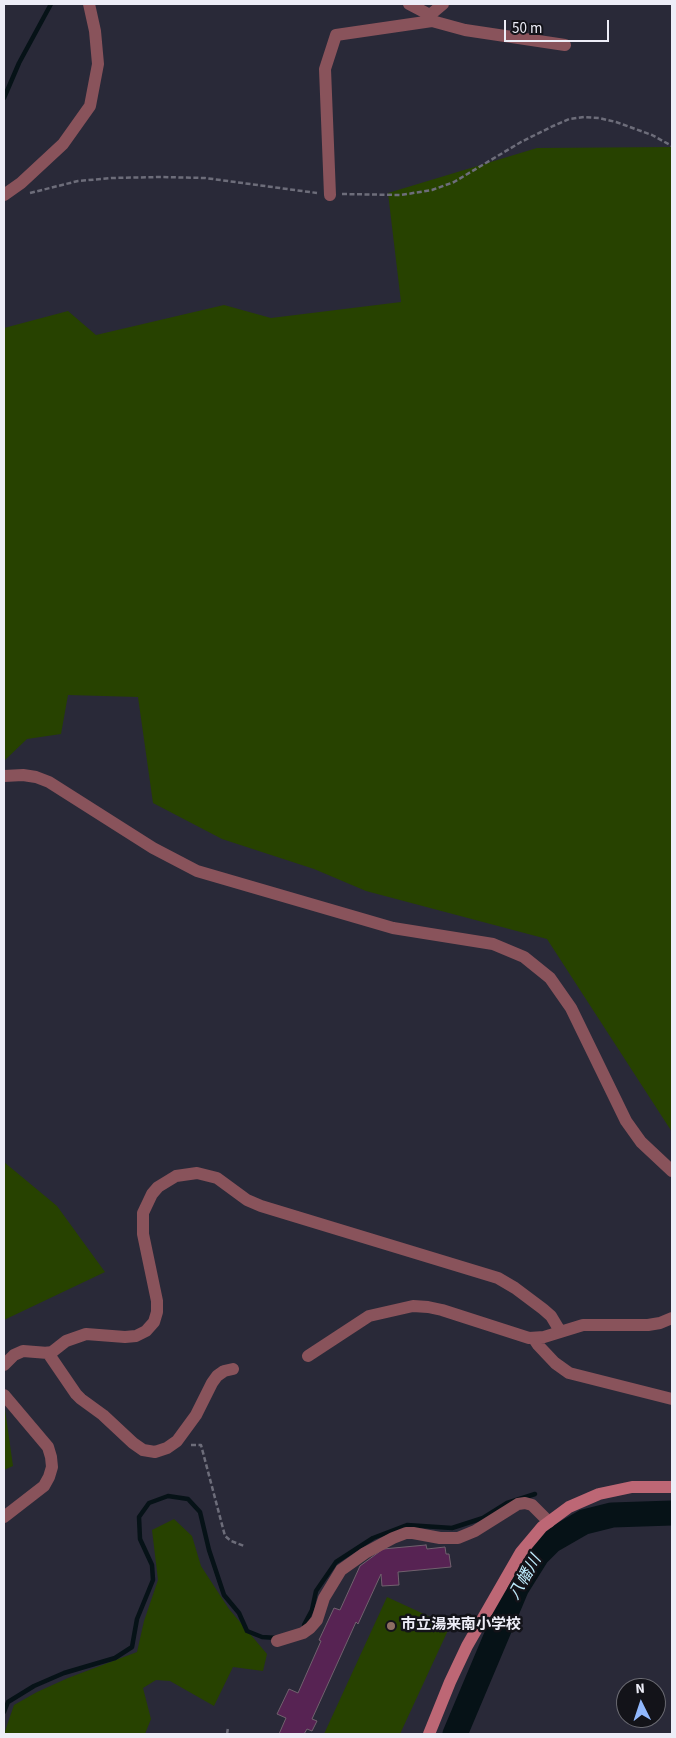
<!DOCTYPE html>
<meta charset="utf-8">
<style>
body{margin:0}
#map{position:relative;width:676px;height:1738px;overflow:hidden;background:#292938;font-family:"Source Sans 3",sans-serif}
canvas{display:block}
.frame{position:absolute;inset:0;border:5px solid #ededf7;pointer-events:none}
.north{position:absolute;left:616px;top:1678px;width:50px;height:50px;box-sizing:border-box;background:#131319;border:1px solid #6a6a72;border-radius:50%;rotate:356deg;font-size:14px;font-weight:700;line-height:20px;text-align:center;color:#ededf7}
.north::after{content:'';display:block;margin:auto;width:18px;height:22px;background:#91b8fd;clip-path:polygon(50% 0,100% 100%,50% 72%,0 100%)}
.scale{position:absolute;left:504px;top:20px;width:105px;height:22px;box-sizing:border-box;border:2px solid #ededf7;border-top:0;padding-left:6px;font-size:15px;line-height:18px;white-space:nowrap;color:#ededf7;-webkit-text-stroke:4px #131319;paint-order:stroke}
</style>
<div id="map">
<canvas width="676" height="1738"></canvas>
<div class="frame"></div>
<div class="north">N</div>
<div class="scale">50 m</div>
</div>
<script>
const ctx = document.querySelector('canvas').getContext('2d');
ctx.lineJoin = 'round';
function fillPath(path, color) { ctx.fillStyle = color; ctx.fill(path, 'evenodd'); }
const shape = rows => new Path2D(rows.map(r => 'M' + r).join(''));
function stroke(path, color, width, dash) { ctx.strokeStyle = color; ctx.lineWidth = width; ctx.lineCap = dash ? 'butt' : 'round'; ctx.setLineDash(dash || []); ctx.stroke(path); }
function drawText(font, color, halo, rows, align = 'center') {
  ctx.font = font + ' "Source Sans 3","Noto Sans JP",sans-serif'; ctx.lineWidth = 5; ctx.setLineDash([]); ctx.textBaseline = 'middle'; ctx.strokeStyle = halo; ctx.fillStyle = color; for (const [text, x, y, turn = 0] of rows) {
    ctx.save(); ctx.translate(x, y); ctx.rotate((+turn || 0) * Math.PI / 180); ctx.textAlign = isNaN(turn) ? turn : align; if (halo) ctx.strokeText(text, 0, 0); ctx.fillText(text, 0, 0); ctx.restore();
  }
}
fillPath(shape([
 [672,147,672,1132,547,939,366,891,314,869,222,839,153,803,138,697,68,695,61,734,27,739,4,761,4,328,68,311,96,335,224,305,271,318,401,302,388,193,537,148],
 [4,1162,57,1206,105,1272,4,1320],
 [4,1402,13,1466,4,1470],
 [174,1519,192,1536,201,1566,229,1609,267,1654,263,1671,233,1667,214,1706,170,1681,156,1680,143,1688,151,1719,145,1734,4,1734,14,1705,37,1692,68,1678,137,1652,144,1621,158,1580,152,1530],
 [387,1597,450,1626,400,1734,324,1734]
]), '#274200');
stroke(shape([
 [4,98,19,63,51,4],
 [304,1625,312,1610,316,1591,336,1562,373,1538,407,1525,452,1528,483,1518,507,1503,535,1494],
 [4,1712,8,1702,34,1686,64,1673,115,1658,132,1647,137,1619,153,1580,152,1565,140,1539,139,1517,149,1503,168,1496,188,1499,200,1512,209,1550,224,1595,239,1613,247,1631,262,1637,277,1638]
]), '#061217', 4.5);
stroke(shape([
 [455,1734,517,1587,537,1555,551,1541,584,1522,612,1515,672,1513]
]), '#061217', 25);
const building = shape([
 [426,1545,427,1549,445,1547,446,1554,449,1554,451,1567,398,1572,399,1585,382,1586,381,1574,358,1624,356,1622,312,1719,317,1721,312,1731,307,1729,304,1734,279,1734,286,1718,277,1714,289,1689,298,1693,321,1641,319,1640,334,1608,340,1610,360,1566,383,1549,426,1545]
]);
fillPath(building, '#572353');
stroke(building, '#71616e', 1);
stroke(shape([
 [30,193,78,181,112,178,160,177,205,178,317,193],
 [342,194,401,195,432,190,454,182,521,142,553,126,569,119,584,117,599,118,616,122,652,135,672,146],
 [191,1445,201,1445,225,1536,231,1541,244,1546],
 [227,1734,228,1728]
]), '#6d6d7a', 2.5, [5, 2.5]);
stroke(shape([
 [409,4,430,15,432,21],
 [430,15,443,4],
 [4,195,21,183,63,144,90,106,98,64,95,31,89,4],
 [330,195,325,69,336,35,432,21,465,30,565,45],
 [534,1339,538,1345,555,1363,569,1373,672,1399],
 [46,1353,52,1352,66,1341,86,1334,125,1337,136,1336,146,1331,154,1322,157,1312,157,1301,143,1234,143,1213,152,1194,158,1187,176,1176,197,1173,217,1178,247,1200,261,1206,498,1278,515,1288,543,1309,551,1316,560,1331],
 [308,1356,369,1316,413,1306,428,1307,442,1310,529,1338,544,1337,583,1325,648,1325,660,1323,672,1318],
 [4,1365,14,1355,23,1351,48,1353,76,1394,81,1399,103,1415,133,1443,143,1450,155,1452,167,1448,177,1441,196,1415,212,1383,217,1376,224,1371,233,1369],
 [4,1395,48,1447,51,1457,52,1467,49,1477,44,1486,4,1517],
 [277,1641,303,1633,310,1628,317,1620,324,1598,341,1570,365,1553,393,1538,406,1533,413,1533,440,1538,458,1538,475,1531,518,1504,525,1503,532,1505,549,1522]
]), '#89535b', 12);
stroke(shape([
 [4,776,23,775,36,777,49,782,153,848,197,871,393,928,493,944,524,957,550,978,571,1008,626,1121,641,1142,672,1171]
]), '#89535b', 12);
stroke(shape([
 [429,1734,450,1682,467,1646,521,1552,542,1527,569,1507,599,1494,632,1487,672,1487]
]), '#bd6775', 12);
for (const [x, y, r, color] of [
 [391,1626,5,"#8d6e63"]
]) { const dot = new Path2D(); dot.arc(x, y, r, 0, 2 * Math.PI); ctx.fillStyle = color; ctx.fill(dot); stroke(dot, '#131319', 2); }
drawText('bold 15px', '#ededf7', '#131319', [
 ["市立湯来南小学校",401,1626]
], 'left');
drawText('italic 16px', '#bfedfe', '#131319', [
 ["八幡川",526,1578,-60]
]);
</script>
